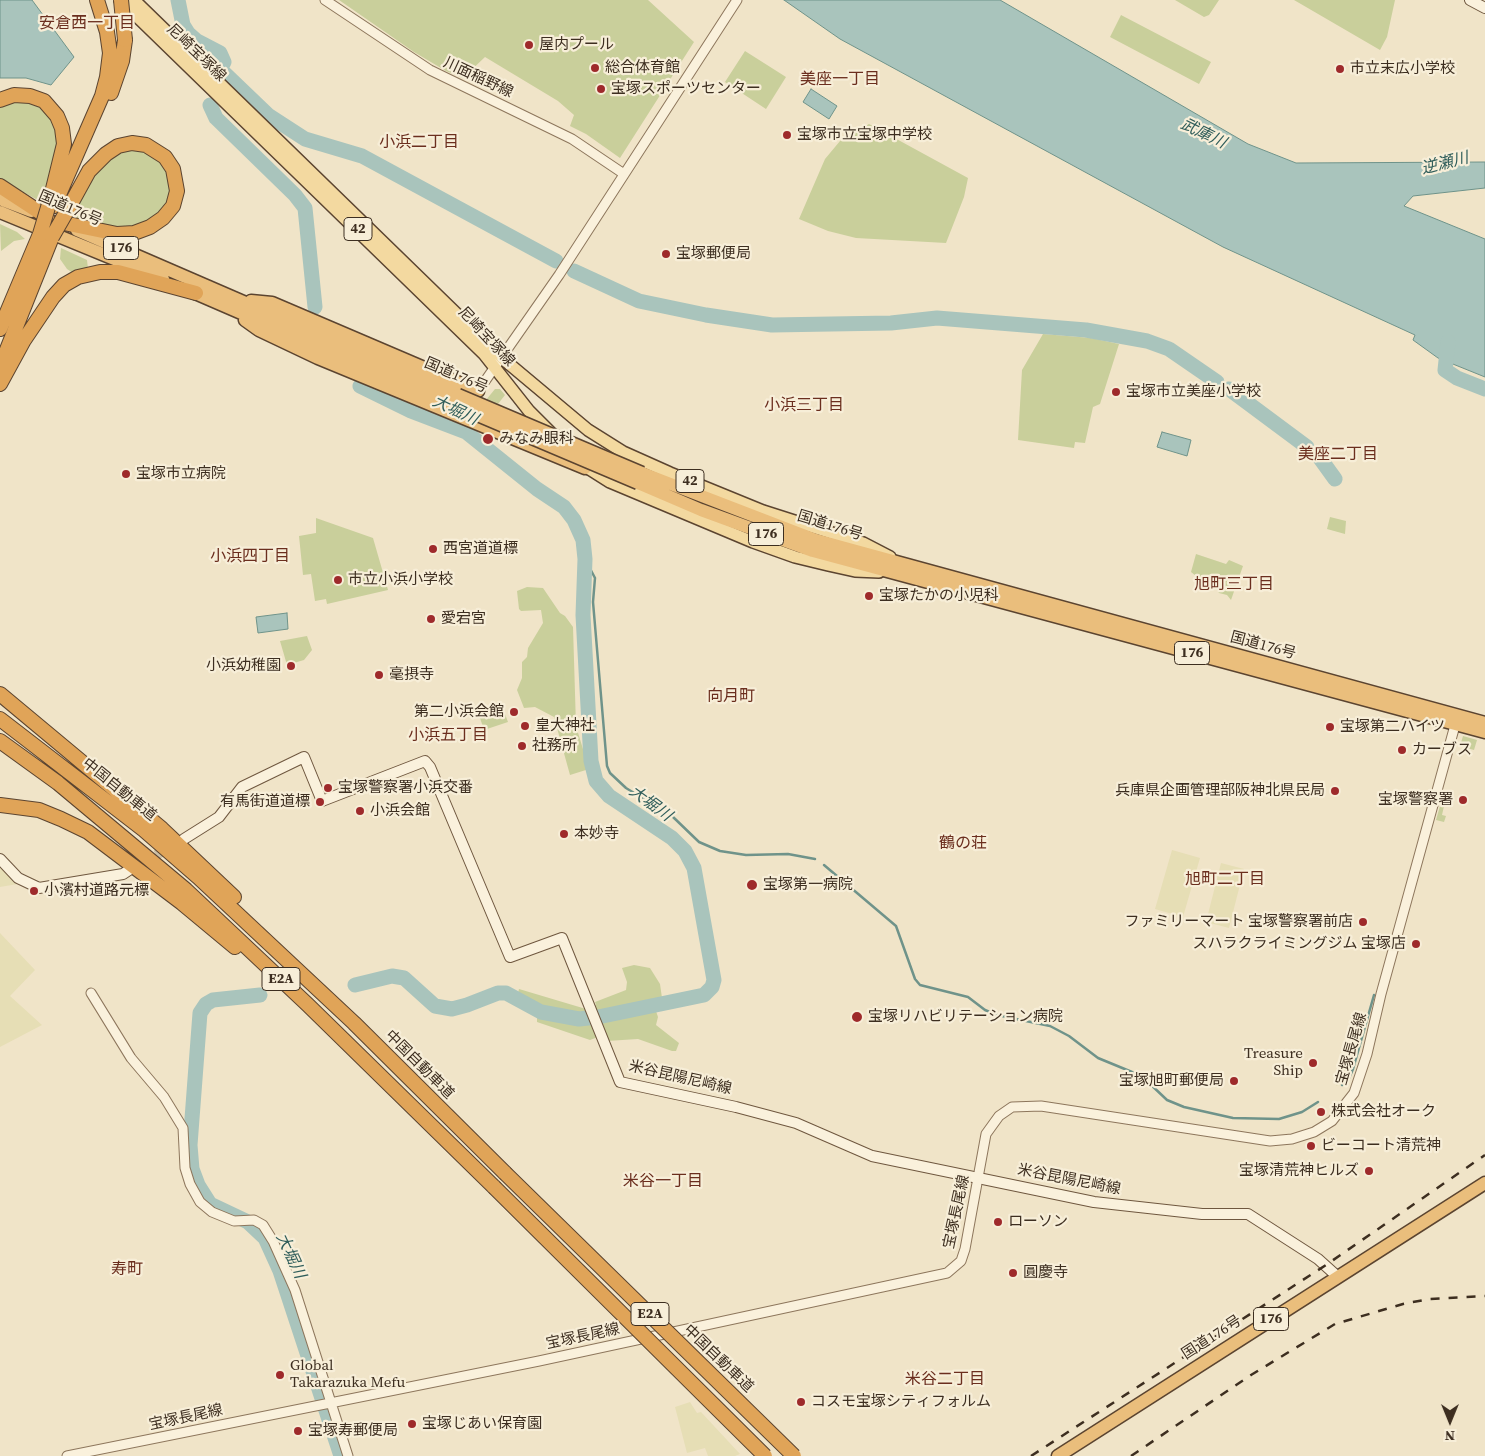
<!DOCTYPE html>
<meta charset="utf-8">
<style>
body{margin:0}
#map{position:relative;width:1485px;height:1456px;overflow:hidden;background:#f0e4c8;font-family:"Source Serif 4",serif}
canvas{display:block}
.north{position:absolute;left:1425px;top:1396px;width:50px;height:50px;-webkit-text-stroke:4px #f7eed8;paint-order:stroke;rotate:180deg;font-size:14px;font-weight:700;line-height:20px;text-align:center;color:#3d2e20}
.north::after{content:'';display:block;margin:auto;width:18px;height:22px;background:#3d2e20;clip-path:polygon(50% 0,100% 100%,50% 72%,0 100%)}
</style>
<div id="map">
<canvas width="1485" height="1456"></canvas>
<div class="north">N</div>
</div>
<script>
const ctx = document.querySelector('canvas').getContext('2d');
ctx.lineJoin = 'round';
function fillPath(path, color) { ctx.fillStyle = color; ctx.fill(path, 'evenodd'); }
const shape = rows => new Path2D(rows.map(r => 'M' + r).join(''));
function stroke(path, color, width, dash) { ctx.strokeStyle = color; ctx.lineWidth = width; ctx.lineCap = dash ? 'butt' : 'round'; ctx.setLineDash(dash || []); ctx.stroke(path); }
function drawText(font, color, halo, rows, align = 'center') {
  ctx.font = font + ' "Source Serif 4","Noto Sans JP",serif'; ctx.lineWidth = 4.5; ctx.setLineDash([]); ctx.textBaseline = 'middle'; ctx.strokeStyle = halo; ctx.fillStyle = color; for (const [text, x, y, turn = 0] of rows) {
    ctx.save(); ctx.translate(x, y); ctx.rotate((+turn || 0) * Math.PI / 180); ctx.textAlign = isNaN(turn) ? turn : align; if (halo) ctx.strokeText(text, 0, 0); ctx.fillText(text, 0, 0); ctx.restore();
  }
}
fillPath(shape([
 [1172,850,1200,858,1183,917,1155,909],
 [1221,863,1244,869,1229,928,1206,922],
 [0,869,4,869,18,884,0,887],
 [0,933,35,970,10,996,42,1025,0,1047],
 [1342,1067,1351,1070,1347,1081,1336,1086],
 [690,1402,697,1413,701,1412,740,1454,735,1456,708,1456,705,1448,687,1453,675,1407]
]), '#e6deb5');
fillPath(shape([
 [339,0,648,0,694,42,620,158,586,134,570,126,574,115,558,101,485,57,463,78,446,71,414,52],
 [1175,0,1219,0,1209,15,1204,17],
 [1294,0,1395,0,1387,37,1380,50],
 [1121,15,1211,62,1199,84,1110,37],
 [745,51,786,77,766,109,725,82],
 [19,98,45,108,54,121,59,135,55,170,43,203,0,179,0,104],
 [869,124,968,178,964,197,946,243,856,238,828,231,799,219,825,159,840,141],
 [125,148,140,148,165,164,171,193,167,208,155,219,134,228,121,230,94,225,73,216,96,172,108,157],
 [0,224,17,232,25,239,14,241,1,251],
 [61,248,87,260,88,269,73,273,67,269,60,259],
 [1043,334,1091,338,1119,344,1100,404,1093,407,1085,443,1075,442,1074,448,1018,440,1022,370],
 [495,389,500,389,505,395,498,404,486,400],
 [1330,517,1346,521,1345,534,1327,529],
 [316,518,373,538,388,590,327,604,326,599,315,601,311,574,303,575,299,536,316,533],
 [1196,554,1226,564,1229,560,1243,566,1231,600,1227,595,1219,593,1215,585,1201,580,1191,572],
 [527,587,543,588,560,613,565,616,573,627,576,726,589,769,570,775,554,717,535,707,524,708,517,690,522,678,522,662,527,657,528,648,543,623,541,610,521,611,519,609,517,591],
 [307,636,312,650,304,660,287,665,280,641],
 [498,712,500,715,505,714,508,722,484,730,480,718],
 [1463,736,1477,740,1474,750,1460,746],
 [1444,792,1447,793,1442,815,1446,816,1444,822,1436,820],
 [634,965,650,968,660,984,662,998,653,1002,658,1017,656,1025,679,1043,676,1051,672,1051,638,1039,607,1041,594,1005,596,1005,595,1002,626,990,627,982,622,968],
 [519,989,586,1009,598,1037,590,1040,537,1022,537,1016,533,1011,515,1005]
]), '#c9cf9b');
const water = shape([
 [0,0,32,0,74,57,51,85,26,78,0,78,0,0],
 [784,0,1000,0,1248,144,1296,163,1485,162,1485,188,1413,196,1404,206,1485,239,1485,377,1438,358,1413,340,1415,335,1223,247,840,39,784,0],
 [811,89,837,106,829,119,803,102,811,89],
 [1162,432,1191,440,1187,456,1157,447,1162,432],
 [287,613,288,629,258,633,256,617,287,613]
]);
fillPath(water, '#a9c4bc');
stroke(water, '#6f938a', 1);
stroke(shape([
 [585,559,595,578,593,602,607,766,610,773,626,788,665,812],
 [672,816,699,842,720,851,746,855,788,854,815,859],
 [824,865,896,926,915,979,920,985,968,997,985,1010,997,1015,1050,1026,1069,1036,1098,1058,1132,1072,1148,1082,1167,1100,1184,1107,1233,1118,1279,1119,1302,1112,1318,1102],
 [1342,1085,1347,1083,1353,1069,1374,995]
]), '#6f938a', 2.5);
stroke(shape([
 [178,0,183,25,188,33,197,41,220,53,224,62,220,69,268,115,305,139,362,156,556,261],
 [210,105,216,118,295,195,305,208,315,307],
 [574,271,639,301,706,315,772,325,891,323,937,318,1086,330,1147,341,1169,349,1217,382],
 [1448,342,1445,370,1457,378,1485,389],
 [1229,389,1307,447],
 [1317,454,1335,479],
 [355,985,392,976,404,978,435,1006,452,1009,467,1005,498,993,506,993,541,1012,579,1019,598,1017,704,995,712,987,714,980,694,868,685,851,672,838,609,796,596,781,591,761,583,615,585,559,583,540,574,520,564,507,537,489,466,432,411,411,360,386],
 [260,995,213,1000,206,1004,200,1013,190,1145,192,1169,198,1185,210,1204,248,1222,265,1238,280,1271,341,1456]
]), '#a9c4bc', 15);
stroke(shape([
 [130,870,172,846]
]), '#ccc0a6', 10, [10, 5]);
const tertiary = shape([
 [325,0,430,70,572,139,624,174],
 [476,394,559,275,737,0],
 [91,993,131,1058,164,1097,183,1128,185,1168,190,1184,200,1202,212,1212,234,1221,254,1220,263,1225,273,1241,295,1290,348,1456],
 [67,1456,539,1361,947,1273,961,1261,965,1249,986,1134,999,1116,1012,1107,1041,1106,1270,1141,1292,1139,1314,1132,1332,1121,1354,1093,1367,1054,1381,994,1457,718]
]);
const secondary = shape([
 [1470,0,1485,8],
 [184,839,219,817,242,787,304,757,322,801,425,761,430,767,510,957,562,938,620,1082,736,1107,796,1123,872,1156,1094,1202,1202,1214,1248,1214,1318,1259,1338,1277],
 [0,859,18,878,39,888,123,874,129,870]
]);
const primary = shape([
 [120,0,484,354,529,411,551,433],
 [134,0,502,358,588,430,623,452,670,473,763,511,863,543,890,557],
 [580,463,610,482,753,542,795,557,828,565,855,571,879,572]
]);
const trunk = shape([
 [0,199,31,211],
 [0,212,163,279],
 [77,230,458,395],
 [186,289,454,405],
 [251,301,272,303,478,391],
 [245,320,259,330,318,358,585,468],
 [642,473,816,540,1485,723],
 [638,483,701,510,813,551,1485,732],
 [1058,1456,1485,1183]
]);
const motorway = shape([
 [111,93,122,61,125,40],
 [0,100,14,95,30,96,44,101,57,116,62,128,64,144,52,193],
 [0,186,47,217],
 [54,206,102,96,107,77,110,53,107,32,97,0],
 [59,222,117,234,134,233,150,227,163,218,173,206,177,191,173,169,165,157,146,145,132,143,118,146,106,154,89,171,67,211],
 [0,329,40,234],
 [0,367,52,237],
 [0,384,24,340,53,297,64,285,78,277,100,272,118,272,196,293],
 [0,694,162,829,234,897],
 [0,719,144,830,198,877,354,1023,505,1173],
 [0,741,58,783,186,890,308,1005,494,1187],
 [0,805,39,810,61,819,88,832,182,903,235,947]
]);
stroke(tertiary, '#8d765c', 11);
stroke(secondary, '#6f573f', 12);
stroke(primary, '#5b4430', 14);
stroke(trunk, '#5b4430', 15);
stroke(motorway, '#5b4430', 16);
stroke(tertiary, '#faf1dc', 9);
stroke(secondary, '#faf1dc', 10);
stroke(primary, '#f3d9a0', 11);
stroke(trunk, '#eabe7c', 12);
stroke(motorway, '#e0a458', 14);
stroke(shape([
 [1031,1456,1326,1265,1485,1155],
 [1131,1456,1251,1375,1335,1324,1403,1304,1429,1299,1485,1296]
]), '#3d2e20', 2.5, [9, 9]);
const trunkBridge = shape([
 [458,395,642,473],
 [454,405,638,483]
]);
const motorwayBridge = shape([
 [121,0,125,40],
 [40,234,49,204],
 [52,237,67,211],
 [505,1173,794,1456],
 [494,1187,765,1456]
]);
stroke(trunkBridge, '#5b4430', 15, []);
stroke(motorwayBridge, '#5b4430', 16, []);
stroke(trunkBridge, '#eabe7c', 12);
stroke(motorwayBridge, '#e0a458', 14);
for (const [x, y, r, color] of [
 [529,45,5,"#9e2a2b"],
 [595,68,5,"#9e2a2b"],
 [1340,69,5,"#9e2a2b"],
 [601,89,5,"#9e2a2b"],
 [787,135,5,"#9e2a2b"],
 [666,254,5,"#9e2a2b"],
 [1116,392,5,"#9e2a2b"],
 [488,439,6,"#9e2a2b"],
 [126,474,5,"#9e2a2b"],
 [433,549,5,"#9e2a2b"],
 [338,580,5,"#9e2a2b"],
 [869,596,5,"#9e2a2b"],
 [431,619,5,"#9e2a2b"],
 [291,666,5,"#9e2a2b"],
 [379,675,5,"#9e2a2b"],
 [514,712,5,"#9e2a2b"],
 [525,726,5,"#9e2a2b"],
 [1330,727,5,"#9e2a2b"],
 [522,746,5,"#9e2a2b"],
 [1402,750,5,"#9e2a2b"],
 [328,788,5,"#9e2a2b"],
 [1335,791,5,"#9e2a2b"],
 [1463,800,5,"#9e2a2b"],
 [320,802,5,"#9e2a2b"],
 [360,811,5,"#9e2a2b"],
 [564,834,5,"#9e2a2b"],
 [752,885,6,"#9e2a2b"],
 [34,891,5,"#9e2a2b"],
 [1363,922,5,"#9e2a2b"],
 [1416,944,5,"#9e2a2b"],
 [857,1017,6,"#9e2a2b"],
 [1313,1063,5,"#9e2a2b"],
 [1234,1081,5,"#9e2a2b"],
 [1321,1112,5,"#9e2a2b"],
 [1311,1146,5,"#9e2a2b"],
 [1369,1171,5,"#9e2a2b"],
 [998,1222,5,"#9e2a2b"],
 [1013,1273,5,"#9e2a2b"],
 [280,1375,5,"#9e2a2b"],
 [801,1402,5,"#9e2a2b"],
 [412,1424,5,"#9e2a2b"],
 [298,1431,5,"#9e2a2b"]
]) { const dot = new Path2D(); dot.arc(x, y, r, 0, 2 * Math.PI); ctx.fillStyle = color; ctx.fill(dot); stroke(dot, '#f7eed8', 2); }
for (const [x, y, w] of [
 [358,229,28],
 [121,248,35],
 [690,481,28],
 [766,534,35],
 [1192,653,35],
 [281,979,38],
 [650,1314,38],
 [1271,1319,35]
]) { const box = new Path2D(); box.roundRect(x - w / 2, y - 11.5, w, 23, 4); ctx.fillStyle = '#f7eed8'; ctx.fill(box); stroke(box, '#3d2e20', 1); }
drawText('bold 14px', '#3d2e20', null, [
 ["42",358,229],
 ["176",121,248],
 ["42",690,481],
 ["176",766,534],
 ["176",1192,653],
 ["E2A",281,979],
 ["E2A",650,1314],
 ["176",1271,1319]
]);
drawText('15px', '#3d2e20', '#f7eed8', [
 ["屋内プール",539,45],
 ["総合体育館",605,68],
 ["市立末広小学校",1350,69],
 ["宝塚スポーツセンター",611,89],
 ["宝塚市立宝塚中学校",797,135],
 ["宝塚郵便局",676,254],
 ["宝塚市立美座小学校",1126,392],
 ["みなみ眼科",499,439],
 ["宝塚市立病院",136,474],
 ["西宮道道標",443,549],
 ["市立小浜小学校",348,580],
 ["宝塚たかの小児科",879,596],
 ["愛宕宮",441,619],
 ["小浜幼稚園",281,666,"right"],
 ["毫摂寺",389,675],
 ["第二小浜会館",504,712,"right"],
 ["皇大神社",535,726],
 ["宝塚第二ハイツ",1340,727],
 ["社務所",532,746],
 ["カーブス",1412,750],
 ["宝塚警察署小浜交番",338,788],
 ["兵庫県企画管理部阪神北県民局",1325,791,"right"],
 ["宝塚警察署",1453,800,"right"],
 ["有馬街道道標",310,802,"right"],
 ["小浜会館",370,811],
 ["本妙寺",574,834],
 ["宝塚第一病院",763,885],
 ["小濱村道路元標",44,891],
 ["ファミリーマート 宝塚警察署前店",1353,922,"right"],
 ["スハラクライミングジム 宝塚店",1406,944,"right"],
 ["宝塚リハビリテーション病院",868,1017],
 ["Treasure",1303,1054,"right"],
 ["Ship",1303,1071,"right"],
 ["宝塚旭町郵便局",1224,1081,"right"],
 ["株式会社オーク",1331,1112],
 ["ビーコート清荒神",1321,1146],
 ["宝塚清荒神ヒルズ",1359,1171,"right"],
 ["ローソン",1008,1222],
 ["圓慶寺",1023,1273],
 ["Global",290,1366],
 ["Takarazuka Mefu",290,1383],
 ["コスモ宝塚シティフォルム",811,1402],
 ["宝塚じあい保育園",422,1424],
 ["宝塚寿郵便局",308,1431]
], 'left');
drawText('15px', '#3d2e20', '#f7eed8', [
 ["尼崎宝塚線",196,53,44],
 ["川面稲野線",478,78,25],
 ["国道176号",70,209,23],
 ["尼崎宝塚線",486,337,47],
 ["国道176号",456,376,23],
 ["国道176号",830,526,17],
 ["国道176号",1263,646,15],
 ["中国自動車道",119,790,39],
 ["宝塚長尾線",1352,1049,-74],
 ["中国自動車道",419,1065,45],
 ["米谷昆陽尼崎線",680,1078,13],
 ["米谷昆陽尼崎線",1069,1180,11],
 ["宝塚長尾線",957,1212,-78],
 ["宝塚長尾線",583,1337,-12],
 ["国道176号",1212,1338,-33],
 ["中国自動車道",718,1359,44],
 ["宝塚長尾線",186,1418,-12]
]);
drawText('16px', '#6b2e1e', '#f7eed8', [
 ["安倉西一丁目",87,24],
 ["美座一丁目",840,80],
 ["小浜二丁目",419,143],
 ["小浜三丁目",804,406],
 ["美座二丁目",1338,455],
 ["小浜四丁目",250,557],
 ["旭町三丁目",1234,585],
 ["向月町",731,697],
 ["小浜五丁目",448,736],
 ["鶴の荘",963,844],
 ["旭町二丁目",1225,880],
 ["米谷一丁目",663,1182],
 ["寿町",127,1270],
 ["米谷二丁目",945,1380]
]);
drawText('italic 16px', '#2f5d5a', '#f7eed8', [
 ["武庫川",1203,134,26],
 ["逆瀬川",1445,164,-14],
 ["大堀川",455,411,25],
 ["大堀川",650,804,36],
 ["大堀川",290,1256,65]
]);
</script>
